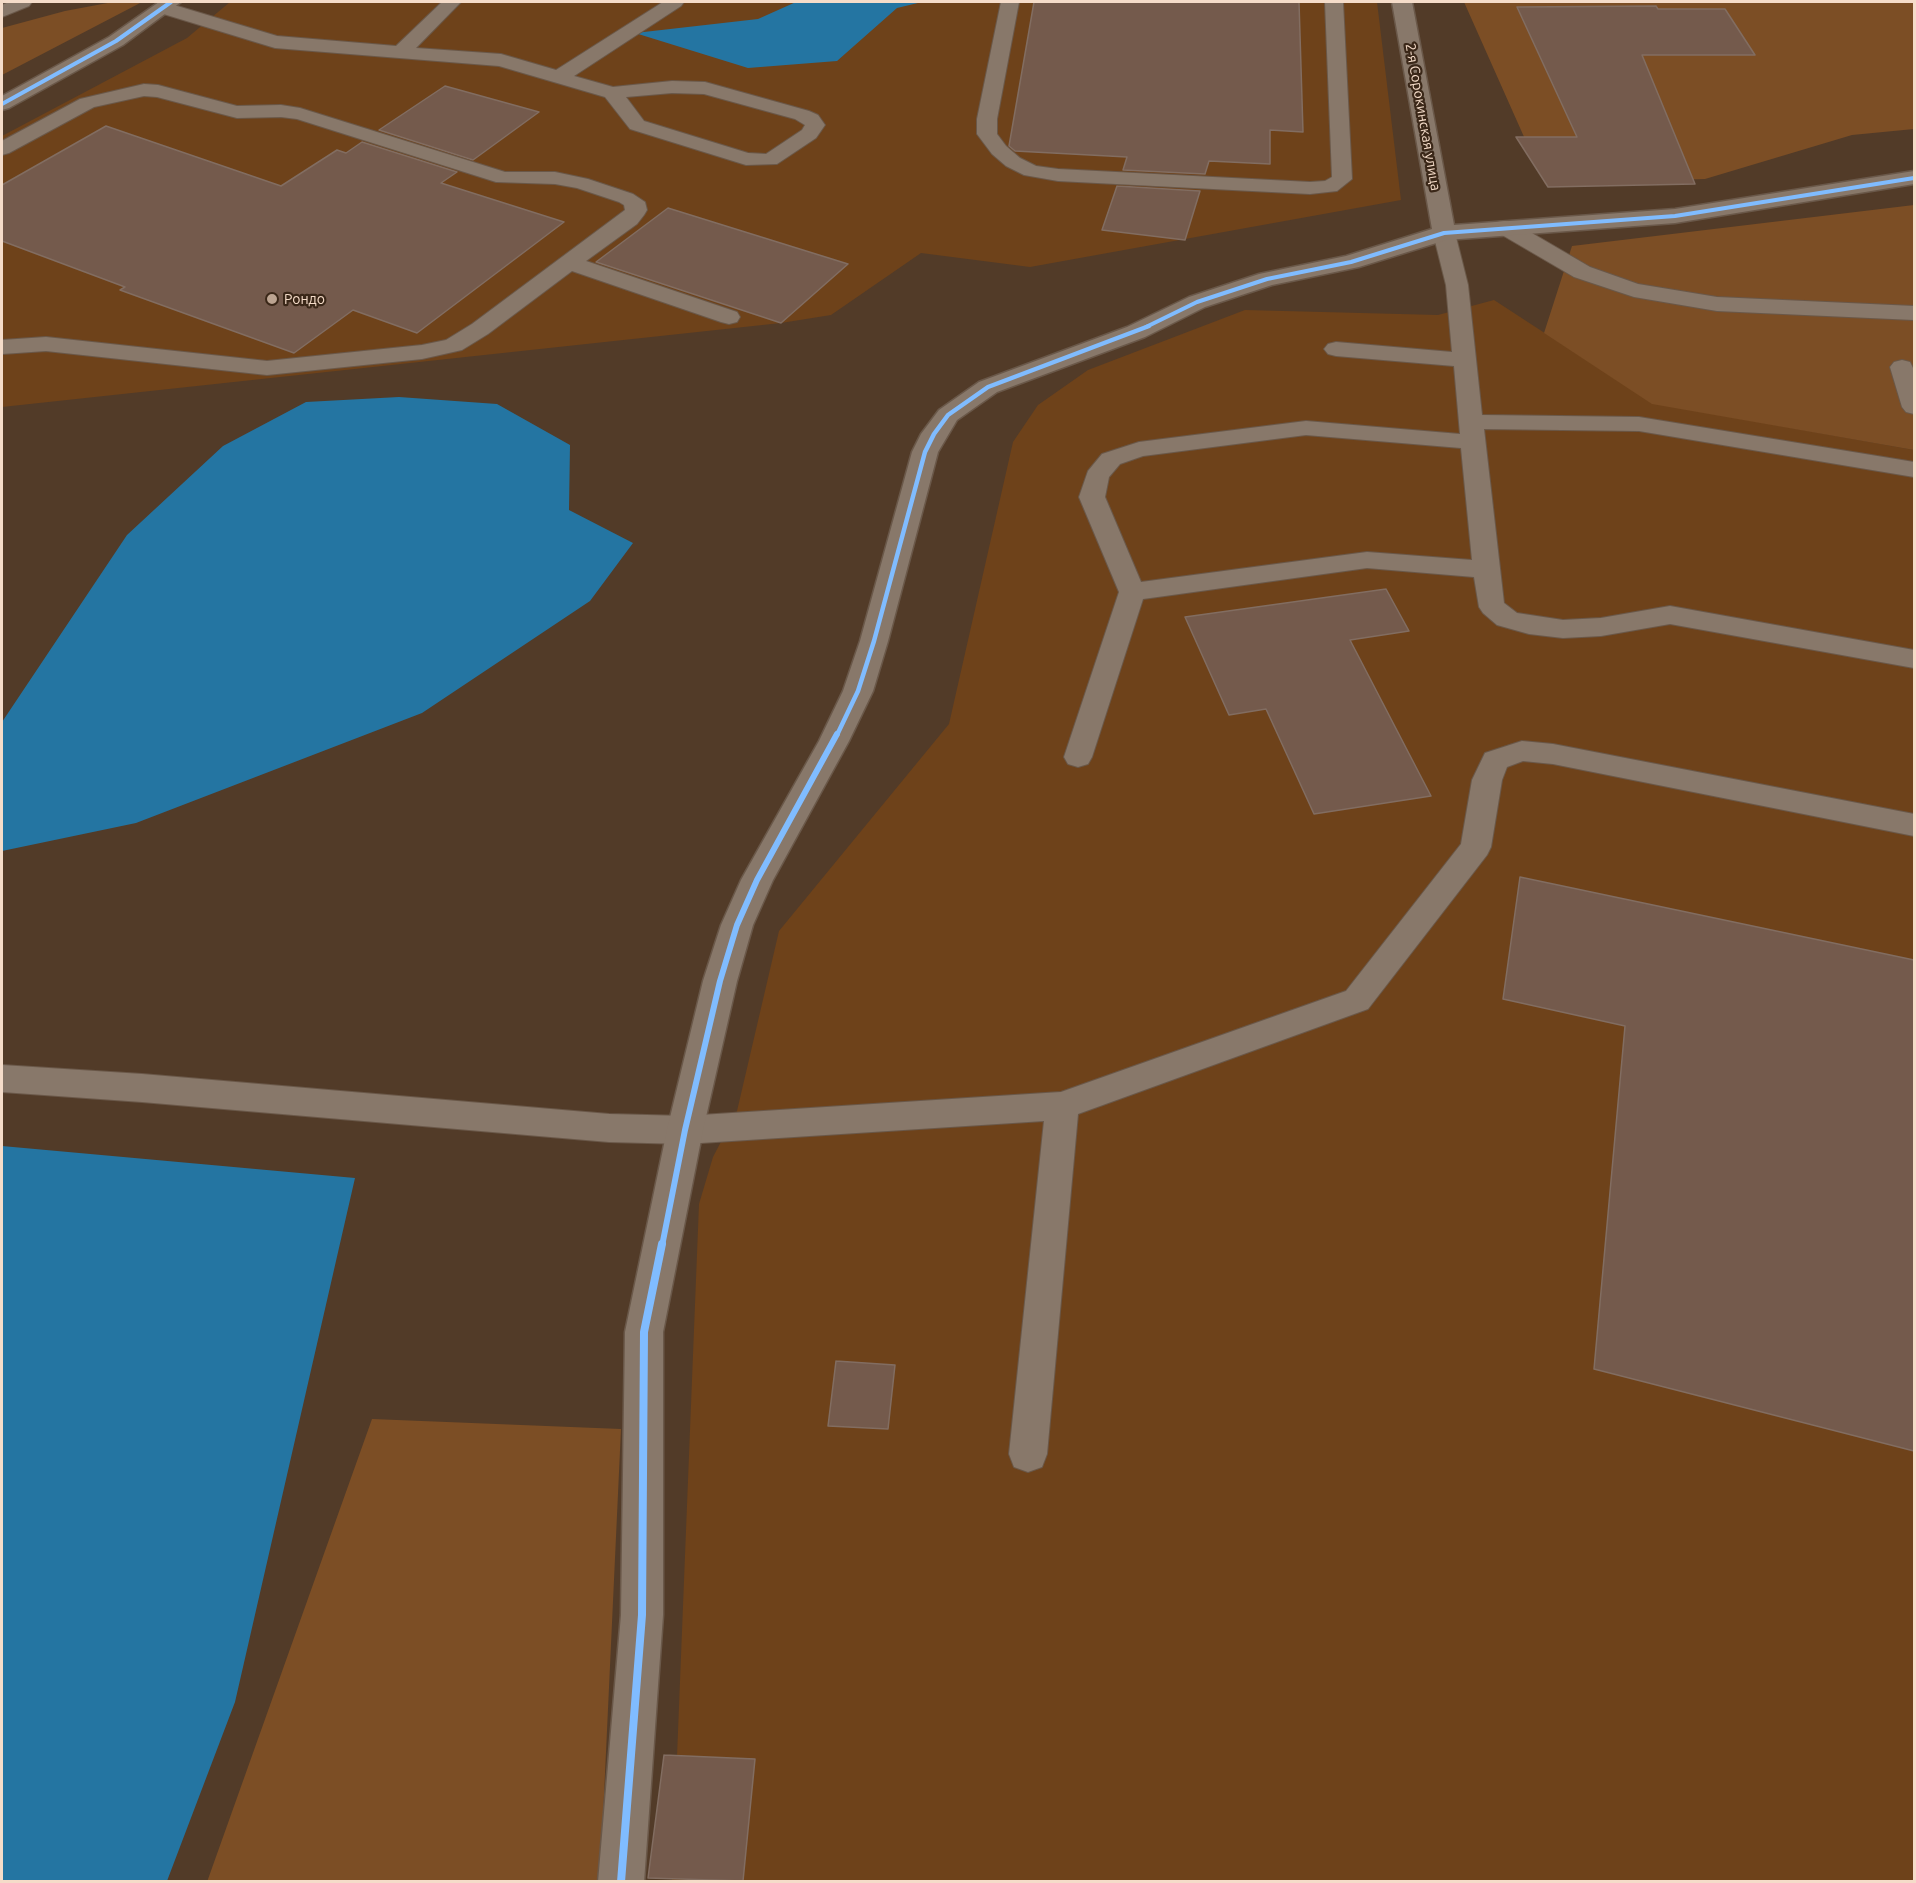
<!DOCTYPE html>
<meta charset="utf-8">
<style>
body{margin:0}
#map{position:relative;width:1916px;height:1883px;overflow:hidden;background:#523b28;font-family:Ubuntu,sans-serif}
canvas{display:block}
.frame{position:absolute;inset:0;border:3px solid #f5dcc9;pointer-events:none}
</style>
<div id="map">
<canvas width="1916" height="1883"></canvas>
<div class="frame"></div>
</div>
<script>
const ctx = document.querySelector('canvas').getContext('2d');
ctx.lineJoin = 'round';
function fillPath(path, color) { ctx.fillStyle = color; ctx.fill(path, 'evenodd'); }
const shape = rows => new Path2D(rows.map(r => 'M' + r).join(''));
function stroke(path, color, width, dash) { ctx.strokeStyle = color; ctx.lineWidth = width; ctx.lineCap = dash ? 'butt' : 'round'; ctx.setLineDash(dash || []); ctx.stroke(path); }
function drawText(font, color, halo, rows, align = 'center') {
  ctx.font = font + ' Ubuntu,sans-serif'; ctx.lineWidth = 4.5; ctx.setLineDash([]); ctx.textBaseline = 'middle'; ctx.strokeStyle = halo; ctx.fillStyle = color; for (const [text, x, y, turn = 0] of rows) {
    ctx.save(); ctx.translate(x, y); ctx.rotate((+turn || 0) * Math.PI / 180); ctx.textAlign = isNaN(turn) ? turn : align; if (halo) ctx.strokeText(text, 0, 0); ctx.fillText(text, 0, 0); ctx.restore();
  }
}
fillPath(shape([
 [230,2,1377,2,1401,200,1030,267,921,253,831,315,781,323,2,407,2,136,187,38],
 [1494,300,1652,403,1914,450,1914,1881,672,1882,699,1204,713,1157,737,1111,779,931,949,724,1013,442,1038,405,1088,370,1245,310,1438,315]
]), '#6e421a');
fillPath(shape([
 [113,2,142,2,2,75,2,28,65,11],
 [1464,2,1914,2,1914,129,1852,135,1705,179,1545,184],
 [1914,205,1914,450,1652,404,1544,333,1572,246],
 [372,1419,621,1429,600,1881,207,1882]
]), '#7c4e25');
fillPath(shape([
 [796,2,922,2,897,8,837,61,748,68,635,33,758,19],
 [399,397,497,404,570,445,569,510,633,543,590,601,422,713,136,823,2,851,2,722,127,535,223,446,306,402],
 [2,1146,355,1178,235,1702,167,1881,2,1881]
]), '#2475a2');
const building = shape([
 [1034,2,1299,2,1303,132,1270,130,1270,164,1209,161,1205,174,1123,170,1127,157,1015,151,1009,146,1034,2],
 [1656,6,1658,9,1725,9,1755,55,1642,55,1695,184,1548,187,1516,137,1577,137,1517,7,1656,6],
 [445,86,539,112,473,160,379,130,445,86],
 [106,126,281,186,337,150,346,153,362,142,457,172,441,183,564,222,417,333,353,310,294,353,120,290,125,287,2,241,2,185,106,126],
 [1117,186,1200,191,1185,240,1102,230,1117,186],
 [668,208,848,264,781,323,596,262,668,208],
 [1386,589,1409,631,1350,640,1431,796,1314,814,1266,709,1229,715,1185,617,1386,589],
 [1520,877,1914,960,1914,1451,1594,1369,1625,1026,1503,999,1520,877],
 [836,1361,895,1365,888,1429,828,1426,836,1361],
 [664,1755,755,1759,743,1881,648,1878,664,1755]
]);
fillPath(building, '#745a4c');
stroke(building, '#826d61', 1.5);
const service = shape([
 [9,2,32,2,29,6,2,17,2,5,9,2],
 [164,2,277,36,396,46,442,2,461,2,416,48,501,54,556,70,663,2,684,2,681,6,574,76,613,87,672,81,705,82,809,111,818,115,825,125,816,138,777,164,746,165,630,129,605,97,499,66,275,48,157,12,155,8,157,4,164,2],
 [672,93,704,94,795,119,805,125,802,130,766,154,748,153,644,121,626,97,672,93],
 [1001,2,1019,2,997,119,997,134,1006,146,1020,158,1036,166,1058,169,1310,182,1325,181,1332,177,1325,2,1343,2,1352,179,1337,191,1310,194,1058,181,1024,175,1006,166,992,154,977,134,977,119,1001,2],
 [144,84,158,85,237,106,281,105,300,108,505,172,555,172,588,179,633,194,645,202,647,210,644,215,637,224,586,261,737,312,740,317,737,322,729,324,721,322,572,271,488,334,462,350,422,359,267,375,46,351,2,354,2,340,46,337,267,361,422,345,446,340,472,324,625,210,624,205,619,202,577,188,555,184,496,182,297,119,281,117,237,118,157,97,144,96,94,107,9,153,2,155,2,141,80,99,144,84],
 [1505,221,1513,222,1590,267,1638,284,1717,297,1914,306,1914,320,1717,311,1634,297,1574,277,1497,232,1494,227,1497,222,1505,221],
 [1444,227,1452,228,1455,233,1468,285,1482,415,1639,417,1914,462,1914,477,1639,431,1484,429,1504,603,1517,613,1563,620,1601,618,1670,606,1914,650,1914,668,1670,624,1601,636,1563,638,1529,634,1497,625,1483,613,1479,607,1474,577,1367,568,1143,599,1092,757,1088,764,1078,767,1068,764,1064,757,1119,592,1079,497,1088,471,1102,454,1139,442,1306,421,1460,434,1454,366,1336,356,1328,354,1324,349,1328,344,1336,342,1452,352,1446,285,1433,233,1436,228,1444,227],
 [1306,435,1461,448,1472,560,1367,552,1141,582,1105,497,1109,477,1120,464,1143,456,1306,435],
 [1902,360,1910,362,1914,370,1914,414,1906,412,1902,407,1890,367,1894,362,1902,360],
 [1522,741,1553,744,1914,814,1914,836,1553,764,1523,761,1507,767,1502,780,1491,847,1487,855,1368,1009,1078,1114,1047,1454,1042,1467,1028,1472,1014,1467,1009,1454,1044,1121,685,1144,609,1142,142,1102,2,1092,2,1065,142,1074,609,1114,685,1116,1061,1092,1346,991,1461,844,1472,780,1485,753,1522,741]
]);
const minor = shape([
 [1392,2,1412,2,1454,225,1675,209,1914,171,1914,184,1675,223,1446,240,1359,267,1272,285,1205,307,1145,337,997,392,957,420,938,452,888,641,873,691,849,741,773,880,753,925,737,981,703,1130,663,1332,663,1615,644,1882,598,1882,621,1615,625,1332,667,1130,703,981,721,925,741,880,819,741,843,691,860,641,912,452,921,434,939,410,979,382,1127,327,1189,297,1259,274,1346,256,1432,229,1392,2]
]);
const tertiary = shape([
 [159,2,181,2,123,45,9,108,2,110,2,96,109,37,159,2]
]);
stroke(service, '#6a5849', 2);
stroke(minor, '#6a5849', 3);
stroke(tertiary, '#6a5849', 3);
fillPath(service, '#88786a');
fillPath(minor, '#88786a');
fillPath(tertiary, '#88786a');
stroke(shape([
 [2,104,116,41,171,2],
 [1146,327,1197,302,1267,279,1351,262,1444,233,1675,216,1914,178]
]), '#80bcff', 4);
stroke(shape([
 [837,735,858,691,874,641,925,452,934,434,948,415,988,387,1149,326]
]), '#80bcff', 4.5);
stroke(shape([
 [662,1246,685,1130,720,981,737,925,757,880,837,734]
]), '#80bcff', 6);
stroke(shape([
 [621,1882,642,1615,644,1332,662,1244]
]), '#80bcff', 8);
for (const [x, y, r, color] of [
 [272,299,6,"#bca491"]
]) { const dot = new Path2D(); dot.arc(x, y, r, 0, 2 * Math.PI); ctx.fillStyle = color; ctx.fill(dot); stroke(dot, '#3a2718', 2); }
drawText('14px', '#f5dcc9', '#3a2718', [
 ["2-я Сорокинская улица",1423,117,80]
]);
drawText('14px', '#f5dcc9', '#3a2718', [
 ["Рондо",284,299]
], 'left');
</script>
